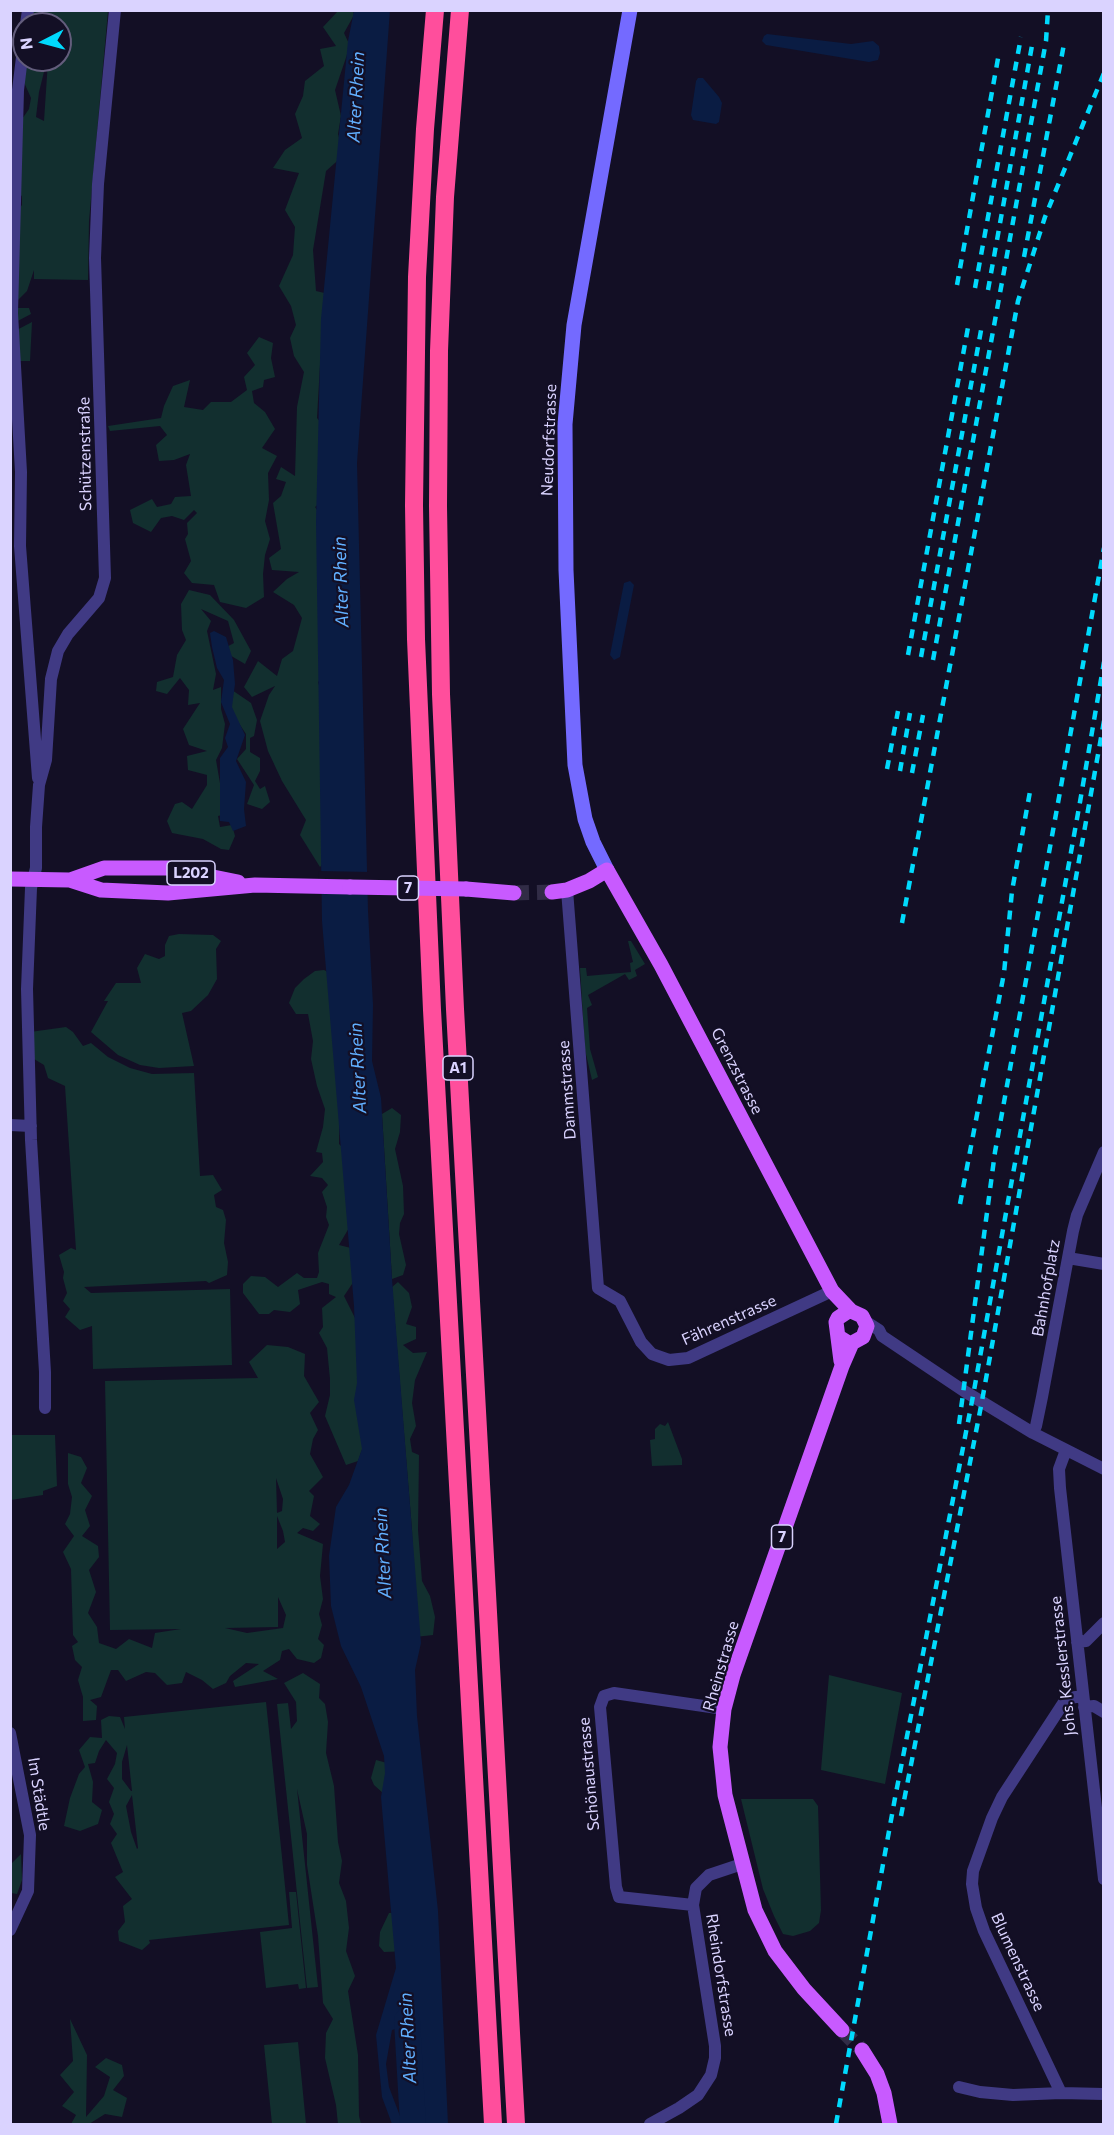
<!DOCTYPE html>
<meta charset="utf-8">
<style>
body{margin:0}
#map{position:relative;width:1114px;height:2135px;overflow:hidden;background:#130f25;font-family:Commissioner,sans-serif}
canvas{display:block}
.frame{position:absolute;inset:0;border:12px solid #dad3ff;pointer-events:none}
.north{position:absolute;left:12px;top:12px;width:60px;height:60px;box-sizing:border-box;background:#130f25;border:2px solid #635d7c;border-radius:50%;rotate:264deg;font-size:16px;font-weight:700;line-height:24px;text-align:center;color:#dad3ff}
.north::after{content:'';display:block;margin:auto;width:21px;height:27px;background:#00dafd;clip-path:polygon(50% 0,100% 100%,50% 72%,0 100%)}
</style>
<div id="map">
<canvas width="1114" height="2135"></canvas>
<div class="frame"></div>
<div class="north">N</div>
</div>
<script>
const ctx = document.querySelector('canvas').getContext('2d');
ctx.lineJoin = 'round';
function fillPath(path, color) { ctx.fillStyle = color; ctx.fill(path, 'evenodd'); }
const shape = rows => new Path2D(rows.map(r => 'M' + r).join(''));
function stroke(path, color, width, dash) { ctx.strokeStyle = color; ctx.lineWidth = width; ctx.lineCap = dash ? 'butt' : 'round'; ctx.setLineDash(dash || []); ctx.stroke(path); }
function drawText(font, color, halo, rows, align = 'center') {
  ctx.font = font + ' Commissioner,sans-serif'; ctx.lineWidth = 4.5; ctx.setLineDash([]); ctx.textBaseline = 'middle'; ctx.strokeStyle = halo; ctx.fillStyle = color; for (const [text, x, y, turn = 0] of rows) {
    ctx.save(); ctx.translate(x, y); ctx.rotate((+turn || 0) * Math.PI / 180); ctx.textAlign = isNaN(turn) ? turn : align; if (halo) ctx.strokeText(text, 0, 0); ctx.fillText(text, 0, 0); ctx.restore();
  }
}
fillPath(shape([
 [33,11,108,11,89,221,88,280,34,279,34,270,27,291,11,307,13,216,22,205,22,196,11,191,11,130,13,132,29,109,31,98,23,80,25,60,60,60,60,24,32,24],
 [47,60,48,61,44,121,36,117,39,92],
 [338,11,353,11,354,15,344,33,350,46,335,90,341,116,338,134,344,155,326,171,313,250,316,291,333,295,327,343,320,365,317,418,328,432,333,493,315,507,326,522,335,667,318,682,323,699,338,848,320,867,300,835,306,820,282,781,268,751,260,721,269,695,275,686,252,697,244,687,258,661,277,676,282,659,293,651,302,618,294,605,273,592,287,579,299,572,272,570,269,558,281,549,273,503,281,496,286,482,276,479,281,467,295,476,297,407,304,372,294,356,290,338,296,325,291,306,279,286,293,255,295,227,285,210,299,173,273,168,285,150,302,138,295,114,303,96,305,81,324,66,320,49,336,46,323,27],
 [11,308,29,308,31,314,12,324,11,333,32,322,30,361,11,361,12,402],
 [259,337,273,343,271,358,275,377,264,380,263,387,252,391,254,403,265,412,275,429,262,448,277,456,268,473,269,500,265,521,270,539,265,555,263,574,264,597,246,608,220,602,214,585,192,583,184,573,191,561,185,539,188,534,187,523,197,513,194,510,184,520,172,516,161,518,151,532,133,523,130,510,152,499,157,507,171,504,175,497,191,496,186,465,190,454,174,460,159,461,156,445,167,435,160,426,110,431,108,426,161,418,164,406,173,386,190,380,184,407,203,410,211,402,231,402,247,390,244,377,255,365,247,353],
 [189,590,210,595,234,620,251,651,245,664,221,650,234,643,228,621,201,609,211,621,207,631,216,674,213,690,221,687,221,709,225,724,222,748,216,760,222,795,231,813,218,816,220,827,232,825,235,836,229,850,221,849,203,839,172,833,167,821,175,804,182,802,192,809,207,785,207,775,188,770,187,756,207,751,189,745,183,729,200,703,188,705,189,690,180,678,167,694,156,691,157,682,173,677,177,655,186,640,182,630,181,604],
 [232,690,251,703,257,720,254,736,250,738,250,752,260,758,260,771,255,781,260,789,265,786,270,802,262,809,247,804,254,785,237,759,246,749,246,734,238,722,227,698],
 [179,934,213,935,221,941,216,949,217,979,208,995,191,1011,182,1013,194,1066,159,1068,140,1065,118,1055,91,1032,108,1001,104,1001,116,983,141,983,137,968,145,954,159,959,165,956,165,945,169,936],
 [628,941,631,941,645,964,635,970,637,976,629,980,625,974,588,995,592,1005,587,1008,590,1049,598,1077,592,1080,585,1050,580,968,586,968,587,976,631,972,630,963,633,962],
 [324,970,332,974,332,991,329,1003,341,1028,339,1144,347,1152,353,1221,339,1245,351,1248,354,1281,344,1296,358,1324,363,1447,358,1461,346,1465,325,1416,330,1395,330,1379,327,1348,319,1333,323,1327,322,1308,336,1297,329,1294,329,1284,322,1282,298,1290,300,1304,290,1312,274,1310,269,1314,259,1314,243,1293,243,1284,251,1276,265,1277,278,1287,297,1273,304,1278,317,1278,319,1272,318,1253,329,1225,326,1217,327,1207,322,1192,328,1185,322,1178,310,1176,323,1162,322,1153,316,1152,323,1127,325,1109,317,1086,311,1059,313,1041,308,1014,296,1014,289,1003,295,988,304,979,315,971],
 [66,1027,73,1032,83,1046,91,1043,108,1057,130,1068,152,1074,194,1073,200,1176,213,1175,222,1190,214,1195,216,1207,223,1210,226,1220,224,1243,228,1262,227,1275,209,1283,206,1281,84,1287,91,1293,230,1289,232,1365,93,1369,92,1326,80,1330,65,1317,70,1309,63,1301,67,1293,63,1278,64,1272,59,1255,71,1248,76,1250,65,1086,48,1078,44,1065,34,1059,30,1032],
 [392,1108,401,1115,400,1132,395,1149,403,1186,404,1214,400,1223,399,1234,406,1265,403,1275,392,1279,382,1114],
 [398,1282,409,1293,412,1307,406,1324,416,1327,416,1339,403,1345,413,1353,427,1352,415,1380,412,1403,416,1426,410,1439,412,1452,419,1455,418,1530,422,1581,430,1596,435,1617,433,1635,415,1637,412,1530,392,1287],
 [267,1345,288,1347,305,1354,304,1376,319,1402,310,1413,318,1430,313,1439,310,1454,323,1477,309,1491,314,1496,310,1516,320,1524,313,1531,303,1528,297,1533,323,1544,320,1576,323,1599,319,1614,322,1625,318,1639,324,1645,321,1658,314,1663,297,1659,289,1649,282,1651,280,1660,263,1671,278,1679,235,1687,233,1681,259,1664,246,1663,230,1676,226,1683,213,1689,202,1680,186,1672,182,1683,167,1685,155,1673,146,1672,126,1681,118,1670,111,1670,101,1697,90,1700,97,1706,96,1720,83,1721,83,1697,78,1680,82,1667,75,1660,72,1646,78,1642,73,1635,71,1569,63,1552,74,1536,65,1524,70,1514,72,1497,68,1484,68,1453,81,1457,87,1468,81,1483,92,1496,85,1510,90,1526,82,1536,98,1546,99,1557,89,1570,96,1592,88,1613,97,1627,99,1643,116,1649,129,1639,152,1648,155,1633,181,1629,110,1630,105,1381,258,1378,249,1362],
 [276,1478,283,1499,282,1511,277,1513],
 [277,1516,283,1531,285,1542,277,1549],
 [278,1597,286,1615,283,1628,247,1633,225,1628,278,1627],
 [668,1422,682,1459,682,1465,652,1466,650,1440,655,1439,655,1429,660,1424,665,1426],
 [11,1435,55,1435,57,1486,43,1491,43,1495,11,1500],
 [303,1673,320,1684,319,1698,325,1704,328,1722,326,1753,334,1786,338,1842,342,1861,339,1883,346,1901,349,1928,346,1951,355,1976,348,1991,358,2055,359,2116,361,2124,338,2124,336,2105,325,2058,326,2033,333,2019,323,2003,318,1936,307,1865,307,1834,297,1789,318,1987,307,1988,277,1704,288,1703,291,1729,297,1721,296,1702,284,1683],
 [829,1675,902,1693,885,1784,821,1770],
 [266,1702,289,1925,149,1940,150,1943,142,1950,119,1941,118,1931,125,1922,123,1906,132,1899,115,1877,123,1872,111,1843,117,1834,110,1824,114,1814,109,1802,114,1788,107,1779,115,1764,117,1753,106,1740,99,1751,95,1763,88,1764,93,1782,92,1802,102,1810,98,1824,80,1831,64,1826,70,1798,79,1774,85,1767,79,1750,90,1737,102,1738,101,1720,109,1716,120,1717,125,1729,124,1717],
 [127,1745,132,1791,131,1791,122,1779,122,1762],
 [132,1795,138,1848,137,1849,131,1832,126,1806],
 [376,1760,402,1767,384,1794,374,1785,371,1778],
 [741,1799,813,1799,818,1806,821,1910,819,1923,810,1931,793,1936,783,1934,774,1916,763,1889],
 [21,1854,22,1880,17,1894,11,1893,11,1864],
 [289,1892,296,1892,306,1988,299,1989,298,1984,266,1988,260,1932,292,1928],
 [404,1912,409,1951,384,1952,379,1946,380,1932,389,1913],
 [70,2019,87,2055,86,2117,104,2096,110,2077,95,2067,106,2058,122,2065,124,2076,113,2090,127,2098,122,2117,105,2114,89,2124,71,2124,76,2115,62,2106,74,2092,60,2075,73,2061],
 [298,2042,306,2124,272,2124,264,2045]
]), '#122f2f');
fillPath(shape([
 [390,10,357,463,368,911,373,1005,372,1061,381,1098,392,1279,421,1643,415,1670,417,1716,438,1911,448,2124,413,2124,408,2089,414,2080,414,2073,399,2028,392,2030,386,2064,389,2087,403,2124,392,2124,382,2097,376,2035,396,1968,381,1797,385,1773,384,1756,361,1687,341,1646,331,1606,329,1556,336,1507,349,1485,362,1449,354,1400,357,1383,354,1306,322,921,316,522,321,319,348,41,354,11],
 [767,34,851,44,873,41,879,46,880,53,878,60,869,62,766,45,762,41,764,36],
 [698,78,703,78,719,97,722,103,719,122,716,124,693,120,691,115,696,81],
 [630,581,634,585,620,657,614,660,610,655,624,583],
 [214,631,226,637,233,660,235,684,232,707,245,735,236,761,246,782,244,809,246,826,233,831,229,822,220,821,220,758,228,747,225,738,230,724,221,702,224,680,217,668,212,647,210,633]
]), '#0a1c43');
fillPath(shape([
 [318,871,370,872,370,894,319,893]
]), '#130f25');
stroke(shape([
 [407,2021,413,2124]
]), '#0a1c43', 26);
stroke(shape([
 [514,893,552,892],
 [842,2030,862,2050]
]), '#312c46', 15, [15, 8]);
stroke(shape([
 [26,24,28,10],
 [24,41,18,90,12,313,21,472,20,546,38,778],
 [567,890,598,1288,620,1301,641,1342,652,1354,669,1360,688,1358,832,1291],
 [10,1125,31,1126],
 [1068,1258,1104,1264],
 [865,1321,879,1330,882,1336,964,1391,1033,1433,1104,1469],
 [45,1408,45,1372,31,1140,27,989,31,888,36,868,36,827,39,785,46,760,51,679,58,651,68,634,99,598,105,578,95,258,98,184,115,10],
 [1033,1433,1036,1426,1042,1397,1073,1231,1077,1215,1104,1152],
 [1066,1450,1059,1469,1060,1488,1104,1879],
 [1077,1642,1086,1641,1104,1623],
 [1084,1707,1094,1706,1104,1712],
 [10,1733,30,1835,28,1891,10,1930],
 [693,1905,619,1897,616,1887,600,1707,604,1696,614,1693,724,1709],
 [959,2087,980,2092,1013,2095,1061,2093,1104,2094],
 [1061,2093,984,1931,976,1908,972,1884,973,1871,992,1818,1002,1797,1064,1702,1069,1698,1083,1696],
 [650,2124,679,2108,698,2095,711,2075,715,2058,715,2046,693,1905,696,1888,709,1875,742,1864]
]), '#403a84', 12);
stroke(shape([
 [607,870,593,842,585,819,575,765,566,570,565,424,574,325,630,10]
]), '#746aff', 15);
stroke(shape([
 [10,879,70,880,101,890,168,893,255,885,350,887],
 [70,880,104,868,169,868,238,882],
 [466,889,514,893],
 [552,892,567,890,589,881,607,870,661,965,832,1291,851,1311],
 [839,1337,847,1342,852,1343,863,1337,867,1326,862,1316,851,1311,847,1312,838,1318,836,1322,841,1361],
 [842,2030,804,1989,775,1951,755,1910,725,1795,720,1747,724,1709,733,1675,842,1366,852,1343],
 [862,2050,877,2074,884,2093,890,2124]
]), '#c85aff', 15);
stroke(shape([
 [435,10,425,129,417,277,414,505,416,639,432,1010,493,2124],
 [460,10,445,197,439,351,438,506,441,694,455,1009,516,2124]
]), '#ff4e9c', 18);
stroke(shape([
 [1024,257,1064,44],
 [957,285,999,53],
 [975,288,1021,37],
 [988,290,1033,40],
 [908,655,969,322],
 [921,657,982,325],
 [933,660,1046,41,1048,10],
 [887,769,898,711],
 [900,771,910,713],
 [912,773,923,715],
 [902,923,1018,301,1045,217,1104,73],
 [960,1204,1004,973,1012,891,1031,786],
 [959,1424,995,1152,1104,548],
 [901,1816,982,1401,1104,721],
 [836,2124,895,1798,973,1396,1080,802,1104,662]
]), '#00dafd', 4.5, [9, 8]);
stroke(shape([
 [350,887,466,889]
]), '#c85aff', 15);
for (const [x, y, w] of [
 [191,873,48],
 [408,888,21],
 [458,1068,30],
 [782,1537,21]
]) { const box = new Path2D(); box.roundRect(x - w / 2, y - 12, w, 24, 4.5); ctx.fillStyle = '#130f25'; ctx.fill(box); stroke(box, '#dad3ff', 1.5); }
drawText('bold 15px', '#dad3ff', null, [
 ["L202",191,873],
 ["7",408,888],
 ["A1",458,1068],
 ["7",782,1537]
]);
drawText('16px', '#dad3ff', '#130f25', [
 ["Neudorfstrasse",549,440,-88],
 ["Schützenstraße",85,454,-91],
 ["Grenzstrasse",737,1071,63],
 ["Dammstrasse",567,1090,-94],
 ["Bahnhofplatz",1046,1288,-80],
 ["Fährenstrasse",729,1320,-24],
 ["Rheinstrasse",721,1666,-74],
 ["Johs. Kesslerstrasse",1063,1666,-96],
 ["Schönaustrasse",589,1774,-95],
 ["Im Städtle",39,1794,81],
 ["Blumenstrasse",1018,1962,65],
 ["Rheindorfstrasse",721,1975,81]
]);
drawText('italic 18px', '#61afff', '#130f25', [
 ["Alter Rhein",356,97,-87],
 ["Alter Rhein",341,582,-92],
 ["Alter Rhein",358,1068,-93],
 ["Alter Rhein",383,1553,-93],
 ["Alter Rhein",408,2038,-93]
]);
</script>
